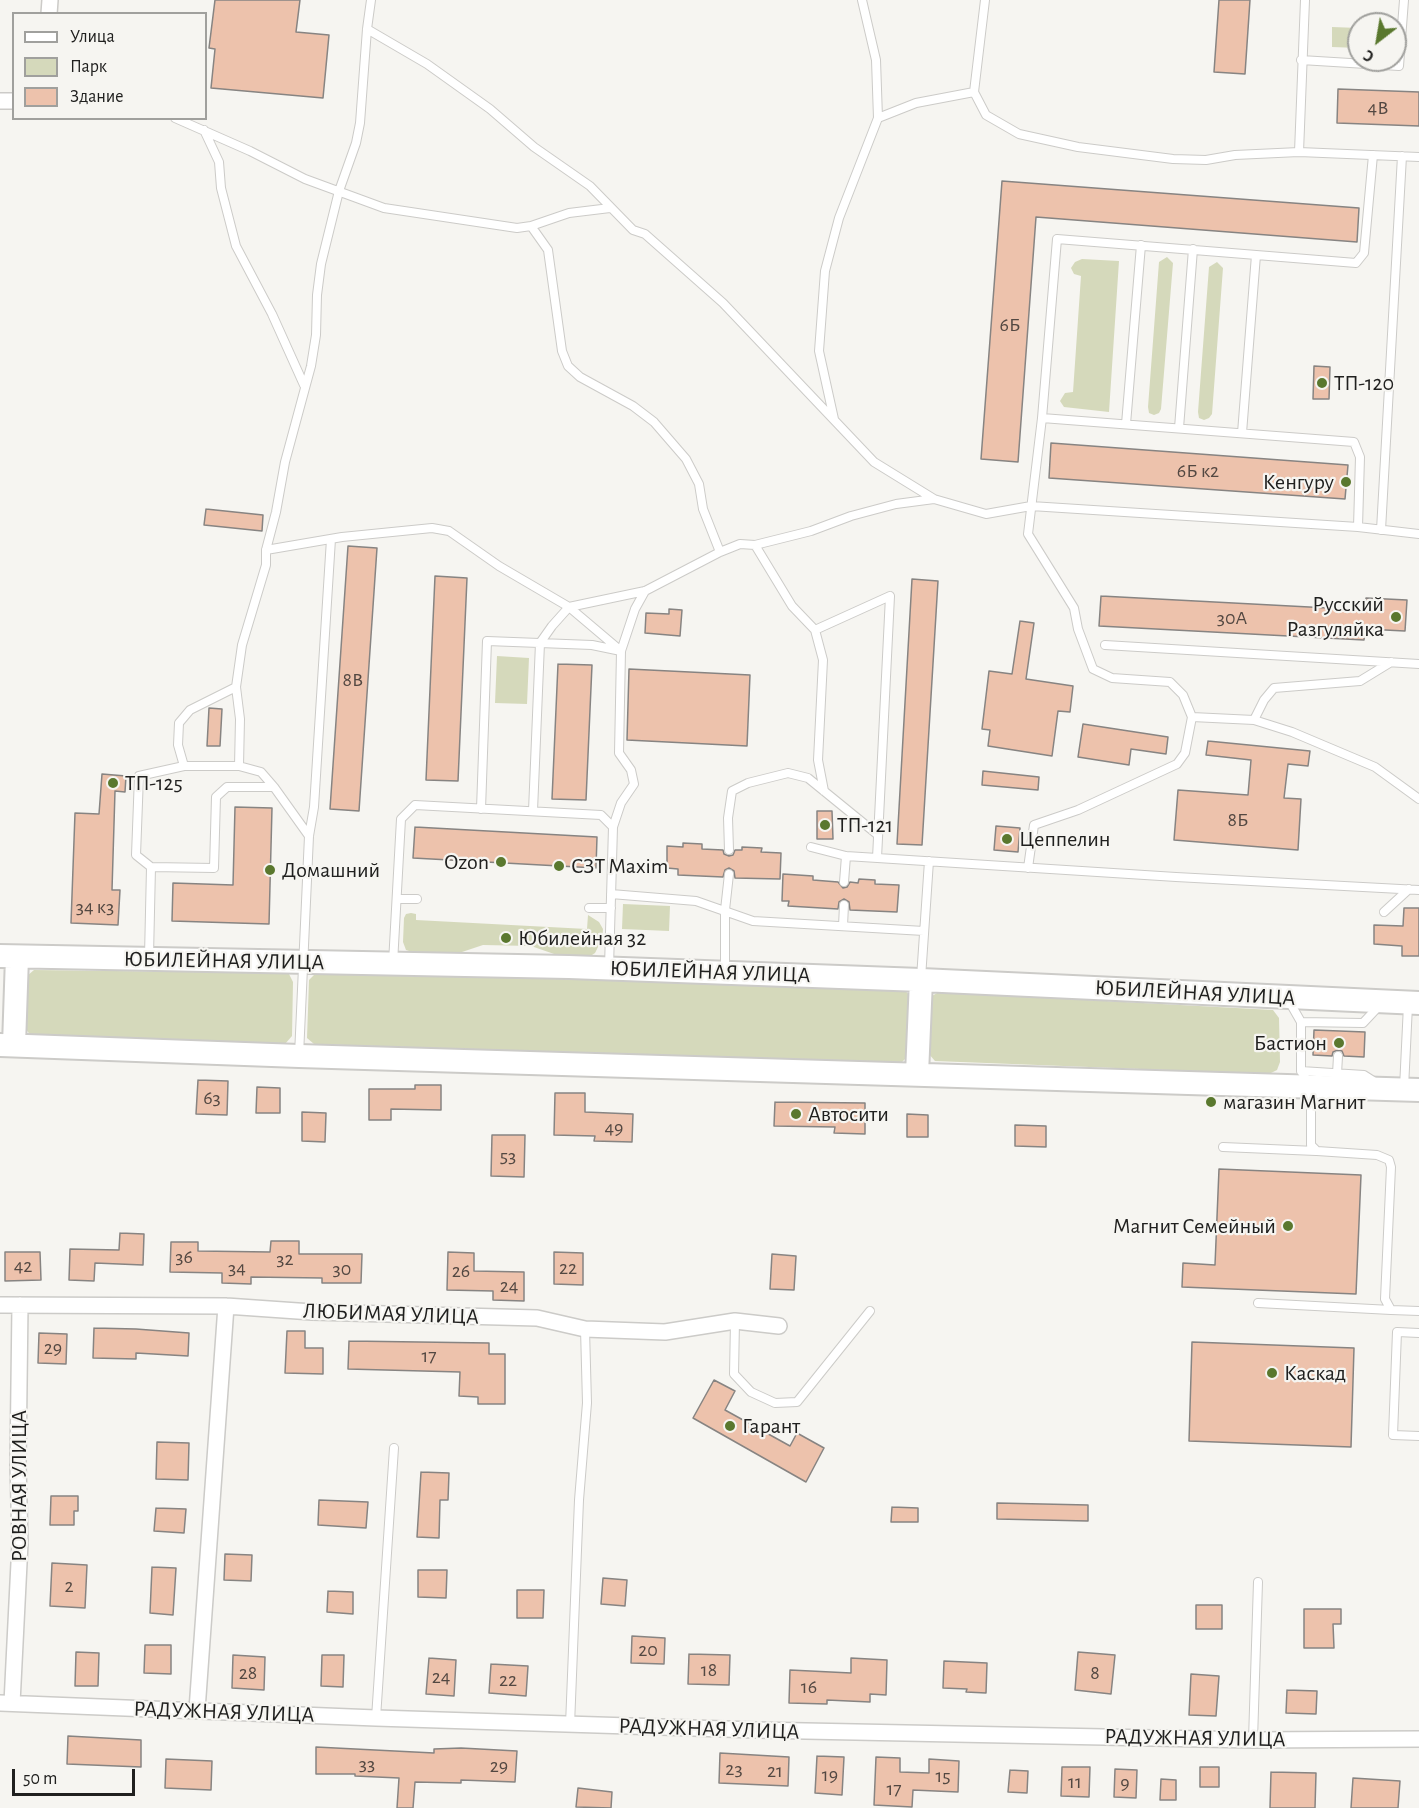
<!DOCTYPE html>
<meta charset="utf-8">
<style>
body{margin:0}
#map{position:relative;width:1419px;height:1808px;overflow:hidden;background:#f6f5f1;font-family:"Alegreya Sans",sans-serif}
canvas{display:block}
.legend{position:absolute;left:12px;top:12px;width:195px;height:108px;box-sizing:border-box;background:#f6f5f1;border:2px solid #a0a09d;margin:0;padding:8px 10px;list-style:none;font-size:18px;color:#20201f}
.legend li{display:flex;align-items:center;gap:12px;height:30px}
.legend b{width:30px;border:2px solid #a0a09d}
.north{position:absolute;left:1347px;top:12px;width:60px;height:60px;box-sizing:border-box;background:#f6f5f1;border:2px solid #a0a09d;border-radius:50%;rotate:211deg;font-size:16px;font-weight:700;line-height:24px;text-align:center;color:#20201f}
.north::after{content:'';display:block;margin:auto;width:21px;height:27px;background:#5a782e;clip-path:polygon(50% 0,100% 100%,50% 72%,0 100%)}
.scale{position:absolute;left:12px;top:1769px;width:123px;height:27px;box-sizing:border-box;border:3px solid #20201f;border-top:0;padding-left:8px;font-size:18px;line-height:21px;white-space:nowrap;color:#20201f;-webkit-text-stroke:4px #f6f5f1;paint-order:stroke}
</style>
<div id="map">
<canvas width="1419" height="1808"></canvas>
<ul class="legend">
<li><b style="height:8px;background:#fff"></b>Улица</li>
<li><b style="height:16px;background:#d5d9bb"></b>Парк</li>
<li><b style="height:16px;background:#edc2ac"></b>Здание</li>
</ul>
<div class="north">С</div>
<div class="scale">50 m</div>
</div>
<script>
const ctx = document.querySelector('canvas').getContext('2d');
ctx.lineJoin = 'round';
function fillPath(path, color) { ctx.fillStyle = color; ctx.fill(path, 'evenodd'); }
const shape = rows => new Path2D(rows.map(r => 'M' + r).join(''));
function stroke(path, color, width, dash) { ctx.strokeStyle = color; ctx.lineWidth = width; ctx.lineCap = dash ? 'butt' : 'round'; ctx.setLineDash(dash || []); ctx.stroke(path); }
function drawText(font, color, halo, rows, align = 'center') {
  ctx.font = font + ' "Alegreya Sans",sans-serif'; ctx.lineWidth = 4.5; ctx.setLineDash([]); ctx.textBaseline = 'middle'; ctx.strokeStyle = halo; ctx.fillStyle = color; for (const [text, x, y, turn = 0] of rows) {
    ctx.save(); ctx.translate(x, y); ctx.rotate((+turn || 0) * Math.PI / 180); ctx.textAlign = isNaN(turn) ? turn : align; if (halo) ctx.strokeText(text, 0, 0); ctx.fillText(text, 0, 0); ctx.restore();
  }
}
fillPath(shape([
 [1332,27,1359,28,1359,48,1332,47],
 [1167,257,1173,263,1161,409,1159,413,1154,415,1149,413,1148,407,1159,262],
 [1082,259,1119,261,1109,412,1064,407,1060,401,1065,393,1073,392,1081,276,1074,274,1071,268,1075,262],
 [1217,262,1223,268,1212,414,1209,418,1204,420,1199,418,1198,412,1209,267],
 [497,656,529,658,527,704,495,703],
 [623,904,670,906,669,931,622,929],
 [411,913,416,914,416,920,587,929,588,915,599,922,603,929,602,939,595,953,592,955,557,955,531,946,483,945,456,954,412,952,406,950,403,942,404,918,406,914],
 [34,970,282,973,289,974,293,982,292,1036,285,1044,31,1036,25,1028,27,976],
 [317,972,903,989,912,997,910,1054,901,1063,314,1044,307,1038,309,980],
 [939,992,1273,1010,1279,1018,1280,1062,1277,1070,1269,1074,935,1061,928,1053,930,997]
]), '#d5d9bb');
const building = shape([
 [215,0,300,0,296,32,329,35,323,98,211,88,215,49,209,48,215,0],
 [1219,0,1250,0,1245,74,1214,72,1219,0],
 [1338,89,1419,92,1419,126,1337,123,1338,89],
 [1002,181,1359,208,1357,242,1036,217,1018,462,981,459,1002,181],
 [1314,366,1330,367,1329,399,1313,399,1314,366],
 [1051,443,1348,465,1345,499,1049,478,1051,443],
 [206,509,263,515,262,531,204,525,206,509],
 [348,546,377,548,359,811,330,809,348,546],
 [435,576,467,578,458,781,426,780,435,576],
 [912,579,938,581,922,845,897,844,912,579],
 [1101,596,1366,610,1366,598,1407,600,1405,631,1365,629,1364,640,1099,626,1101,596],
 [669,609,682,610,680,636,645,633,646,613,669,614,669,609],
 [1020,621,1034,623,1026,679,1073,686,1070,712,1058,711,1052,756,988,746,990,730,982,729,989,671,1012,674,1020,621],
 [558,664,592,665,586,800,552,799,558,664],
 [629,669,750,675,747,746,627,740,629,669],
 [209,708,222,709,220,746,207,746,209,708],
 [1083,724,1168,737,1166,754,1131,749,1129,765,1078,757,1083,724],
 [1208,741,1310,751,1308,766,1288,764,1284,798,1301,799,1298,850,1174,840,1178,790,1248,795,1251,760,1206,755,1208,741],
 [983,771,1039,777,1038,790,982,785,983,771],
 [102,774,126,776,125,792,115,791,112,890,120,890,118,925,71,923,75,813,99,814,102,774],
 [235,807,272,808,269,924,172,921,173,883,233,885,235,807],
 [817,811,832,811,833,839,817,839,817,811],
 [996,826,1020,828,1018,852,994,850,996,826],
 [415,827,597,837,596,868,413,858,415,827],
 [683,843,702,844,702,849,723,850,724,854,729,856,733,855,735,850,742,850,742,847,762,848,761,852,781,853,780,879,735,878,734,871,729,868,725,870,723,877,678,875,678,869,667,868,667,846,683,847,683,843],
 [783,874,813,876,813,880,838,882,843,888,847,887,850,882,858,883,859,879,875,880,875,884,899,885,897,912,850,910,849,902,844,899,839,902,838,909,788,906,789,901,782,901,783,874],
 [1404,908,1419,908,1419,956,1402,956,1402,946,1374,944,1374,925,1403,926,1404,908],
 [1314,1030,1365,1032,1364,1057,1344,1056,1342,1051,1338,1050,1333,1052,1332,1056,1313,1055,1314,1030],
 [198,1080,228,1081,227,1115,196,1114,198,1080],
 [415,1085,441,1085,441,1110,391,1109,391,1120,369,1120,369,1089,415,1089,415,1085],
 [257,1087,280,1088,280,1113,256,1113,257,1087],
 [555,1093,585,1093,585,1112,633,1114,632,1142,594,1141,595,1136,554,1135,555,1093],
 [775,1102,865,1103,865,1134,834,1133,835,1127,774,1126,775,1102],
 [302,1112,326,1113,325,1142,302,1141,302,1112],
 [907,1114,928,1115,928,1137,907,1137,907,1114],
 [1015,1125,1046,1126,1046,1147,1015,1146,1015,1125],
 [492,1135,525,1135,524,1177,491,1176,492,1135],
 [1219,1169,1361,1175,1356,1294,1182,1287,1183,1263,1215,1265,1219,1169],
 [120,1233,144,1234,143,1265,95,1263,94,1281,69,1280,70,1249,119,1250,120,1233],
 [271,1241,299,1241,299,1254,362,1254,361,1283,322,1283,322,1278,251,1277,251,1284,222,1283,222,1273,170,1272,171,1242,198,1242,198,1251,270,1252,271,1241],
 [5,1252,40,1252,41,1280,5,1281,5,1252],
 [448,1252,474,1253,474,1271,524,1272,524,1301,493,1300,493,1291,447,1290,448,1252],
 [554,1252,583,1253,583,1285,554,1284,554,1252],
 [772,1254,796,1256,794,1290,770,1289,772,1254],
 [94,1328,136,1329,189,1333,188,1356,136,1353,136,1359,93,1358,94,1328],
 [287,1331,305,1331,305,1348,323,1348,323,1374,285,1373,287,1331],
 [39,1333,67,1334,66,1364,38,1363,39,1333],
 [349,1341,489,1343,489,1354,505,1354,505,1404,478,1404,478,1397,459,1396,460,1372,348,1369,349,1341],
 [1192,1342,1354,1348,1351,1447,1189,1441,1192,1342],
 [714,1380,735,1391,725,1410,790,1446,797,1433,824,1448,806,1482,693,1418,714,1380],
 [157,1442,189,1443,188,1480,156,1479,157,1442],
 [421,1472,449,1473,448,1500,440,1500,439,1538,417,1537,421,1472],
 [51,1496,78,1496,78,1511,74,1511,74,1525,50,1525,51,1496],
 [319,1500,368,1502,366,1528,318,1525,319,1500],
 [997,1503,1088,1505,1088,1521,997,1519,997,1503],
 [892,1507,918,1508,918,1522,891,1522,892,1507],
 [156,1508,186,1509,184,1533,154,1531,156,1508],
 [225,1554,252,1555,251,1581,224,1580,225,1554],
 [52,1563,87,1565,85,1608,50,1606,52,1563],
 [152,1567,176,1568,173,1615,150,1613,152,1567],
 [418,1570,447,1570,446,1598,418,1597,418,1570],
 [603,1578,627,1580,625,1606,601,1604,603,1578],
 [517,1590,544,1590,543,1618,517,1618,517,1590],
 [328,1591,353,1592,353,1614,327,1612,328,1591],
 [1196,1605,1222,1605,1222,1629,1196,1629,1196,1605],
 [1304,1609,1341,1609,1341,1624,1333,1624,1334,1648,1304,1648,1304,1609],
 [632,1636,665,1638,664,1664,631,1663,632,1636],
 [145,1645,171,1645,171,1674,144,1673,145,1645],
 [76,1652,99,1653,98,1686,75,1686,76,1652],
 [1078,1652,1115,1655,1111,1694,1075,1690,1078,1652],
 [689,1654,730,1655,729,1685,688,1684,689,1654],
 [233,1655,265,1657,264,1690,232,1688,233,1655],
 [322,1655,344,1655,343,1687,321,1686,322,1655],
 [429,1658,456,1660,454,1696,426,1694,429,1658],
 [851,1658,887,1660,886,1695,870,1694,870,1702,827,1700,827,1704,789,1703,790,1670,851,1673,851,1658],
 [944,1661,987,1663,986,1693,966,1692,967,1689,943,1688,944,1661],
 [491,1664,528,1666,526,1696,489,1693,491,1664],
 [1191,1674,1219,1676,1216,1716,1189,1715,1191,1674],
 [1287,1690,1317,1691,1316,1714,1286,1713,1287,1690],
 [68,1736,141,1740,141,1767,67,1764,68,1736],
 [316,1747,434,1753,434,1749,461,1748,517,1751,515,1782,461,1780,461,1783,415,1782,413,1808,397,1808,399,1778,355,1776,355,1774,316,1774,316,1747],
 [720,1753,789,1757,788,1786,719,1783,720,1753],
 [817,1756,844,1757,842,1795,815,1793,817,1756],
 [876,1757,900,1758,900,1772,929,1773,929,1759,959,1761,958,1792,913,1790,912,1807,874,1805,876,1757],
 [166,1759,212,1761,211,1790,165,1788,166,1759],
 [1062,1767,1090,1767,1089,1797,1061,1796,1062,1767],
 [1200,1767,1219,1767,1219,1787,1200,1787,1200,1767],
 [1115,1769,1137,1770,1136,1798,1114,1797,1115,1769],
 [1010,1770,1028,1771,1027,1793,1008,1792,1010,1770],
 [1271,1772,1316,1773,1315,1808,1270,1808,1271,1772],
 [1353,1778,1400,1781,1398,1808,1351,1808,1353,1778],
 [1161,1779,1176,1780,1176,1800,1160,1800,1161,1779],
 [578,1788,612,1792,611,1808,576,1807,578,1788]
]);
fillPath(building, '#edc2ac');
stroke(building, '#878482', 1.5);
const lane = shape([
 [862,0,876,60,878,118],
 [985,0,974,92,986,115,1019,134,1078,147,1173,159,1206,160,1235,155,1299,152,1419,157],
 [367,29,427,64,490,109,534,147,590,186,633,230,645,234,723,303,874,462,934,499],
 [1301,60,1399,66,1404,0],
 [175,118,250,151,305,179,384,208,517,228,531,226,569,213,610,208],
 [204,130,219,162,221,188,236,246,272,314,304,385],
 [1299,152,1305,0],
 [531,226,548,250,562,351,568,366,580,377,633,406,654,422,686,459,699,484,703,509,720,552],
 [1042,418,1057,239,1356,263,1364,253,1373,155],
 [834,419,819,351,825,271,839,218,878,118,916,103,974,92],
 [1126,424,1141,245],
 [1179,428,1193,249],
 [1242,433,1256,255],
 [1381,530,1402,156],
 [755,545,792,606,815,630,823,660,818,760,824,791],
 [266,550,342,537,432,528,449,531,499,566,569,607,621,651],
 [815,630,890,596,877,858],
 [1105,645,1419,664],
 [1192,717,1254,720,1292,732,1375,767,1419,799],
 [1254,720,1264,700,1274,688,1360,681,1391,662],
 [184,766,178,745,179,723,190,710,236,687],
 [239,766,240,719,236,687,242,645,266,565,266,550,276,512,285,462,311,366,316,335,317,295,321,264,339,191,356,143,360,123,367,29,371,0],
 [274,787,261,772,239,766,184,766,139,776,136,855,151,867,214,868,216,797,227,787,274,787,309,836],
 [481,809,487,641,592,645,621,651],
 [533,811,540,643,552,626,569,607,645,591,720,552,740,544,755,545,811,531,851,516,896,504,934,499,986,514,1031,506,1358,527,1419,534],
 [613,827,621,803,634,784,631,770,619,753,621,651,635,609,645,591],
 [811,847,846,856,1176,877,1419,890],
 [729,850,728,818,732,791,748,783,788,773,808,778,878,835],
 [1028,868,1034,825,1078,810,1177,764,1185,753,1192,717,1183,695,1170,682,1112,678,1093,669,1078,629,1074,608,1028,534,1042,418,1354,442,1360,457,1358,527],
 [844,882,846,856],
 [611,894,696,901,753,921,924,931],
 [397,899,417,899],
 [589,908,611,908],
 [1384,912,1409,889],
 [843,926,844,905],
 [149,956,151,867],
 [393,963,401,819,415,805,601,815,613,827,609,967],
 [725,972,725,910,729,874],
 [921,978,929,861],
 [1289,1001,1301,1022,1301,1071,1311,1087,1311,1145,1317,1151,1377,1155,1389,1160,1391,1167,1385,1299,1391,1310,1419,1311],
 [1301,1022,1363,1023,1379,1006],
 [299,1055,309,836,314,807,331,539],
 [1301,1071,1364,1075,1375,1082],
 [1337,1074,1338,1056],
 [1404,1088,1408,1005],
 [1223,1147,1316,1151],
 [1258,1303,1391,1310],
 [735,1321,734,1374,751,1392,775,1403,797,1402,870,1311],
 [1419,1333,1397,1332,1393,1435,1419,1436],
 [376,1718,394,1448],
 [570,1725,579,1500,587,1403,585,1329],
 [1253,1740,1258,1582]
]);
const street = shape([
 [49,14,50,0],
 [0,101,14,101],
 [0,1305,226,1306,312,1312,537,1318,585,1329,665,1332,735,1321,779,1326],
 [0,1703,376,1718,756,1730,1253,1740,1419,1739],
 [12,1703,20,1543,18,1464,20,1305],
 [197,1710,226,1306]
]);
const secondary = shape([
 [0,956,569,967,921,980,1419,1003],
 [0,1045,299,1056,1419,1090],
 [14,1045,17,957],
 [917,1074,921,980]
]);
stroke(lane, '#cccbc8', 10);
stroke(street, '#cccbc8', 18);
stroke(secondary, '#cccbc8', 26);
stroke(lane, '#fff', 8);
stroke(street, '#fff', 15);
stroke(secondary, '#fff', 22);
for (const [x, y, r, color] of [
 [1322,383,6,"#5a782e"],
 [1346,482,6,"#5a782e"],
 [1396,617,6,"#5a782e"],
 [113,783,6,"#5a782e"],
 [825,825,6,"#5a782e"],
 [1007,839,6,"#5a782e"],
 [501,862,6,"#5a782e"],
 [559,866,6,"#5a782e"],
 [270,870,6,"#5a782e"],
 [506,938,6,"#5a782e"],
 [1339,1043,6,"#5a782e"],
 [1211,1102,6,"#5a782e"],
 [796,1114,6,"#5a782e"],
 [1288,1226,6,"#5a782e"],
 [1272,1373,6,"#5a782e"],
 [730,1426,6,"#5a782e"]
]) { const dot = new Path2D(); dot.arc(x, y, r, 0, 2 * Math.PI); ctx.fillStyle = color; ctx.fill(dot); stroke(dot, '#f6f5f1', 2); }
drawText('20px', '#534842', null, [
 ["4В",1378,108],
 ["6Б",1010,325],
 ["6Б к2",1198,471],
 ["30А",1232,618],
 ["8В",353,680],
 ["8Б",1238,820],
 ["34 к3",95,907],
 ["63",212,1098],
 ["49",614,1128],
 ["53",508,1156],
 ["36",184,1257],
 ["32",285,1259],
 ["42",23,1266],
 ["34",237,1268],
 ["22",568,1268],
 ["30",342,1269],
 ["26",461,1271],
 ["24",509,1286],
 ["29",53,1348],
 ["17",429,1356],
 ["2",69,1586],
 ["20",648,1650],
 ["18",709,1670],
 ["28",248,1673],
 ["8",1095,1673],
 ["24",441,1677],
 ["22",508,1680],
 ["16",809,1687],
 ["33",367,1764],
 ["29",499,1766],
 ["23",734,1769],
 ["21",775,1771],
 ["19",830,1775],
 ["15",943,1776],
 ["11",1075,1782],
 ["9",1125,1783],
 ["17",894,1789]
]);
drawText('22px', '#20201f', '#f6f5f1', [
 ["ТП-120",1334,383],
 ["Кенгуру",1334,482,"right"],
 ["Русский",1384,604,"right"],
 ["Разгуляйка",1384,629,"right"],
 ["ТП-125",125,783],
 ["ТП-121",837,825],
 ["Цеппелин",1019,839],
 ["Ozon",489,862,"right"],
 ["СЗТ Maxim",571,866],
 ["Домашний",282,870],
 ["Юбилейная 32",518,938],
 ["Бастион",1327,1043,"right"],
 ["магазин Магнит",1223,1102],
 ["Автосити",808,1114],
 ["Магнит Семейный",1276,1226,"right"],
 ["Каскад",1284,1373],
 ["Гарант",742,1426]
], 'left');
drawText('22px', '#20201f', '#f6f5f1', [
 ["ЮБИЛЕЙНАЯ УЛИЦА",224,961,1],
 ["ЮБИЛЕЙНАЯ УЛИЦА",710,972,2],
 ["ЮБИЛЕЙНАЯ УЛИЦА",1195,993,3],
 ["ЛЮБИМАЯ УЛИЦА",391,1314,2],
 ["РОВНАЯ УЛИЦА",19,1486,-90],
 ["РАДУЖНАЯ УЛИЦА",224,1712,2],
 ["РАДУЖНАЯ УЛИЦА",709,1729,2],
 ["РАДУЖНАЯ УЛИЦА",1195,1738,1]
]);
</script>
